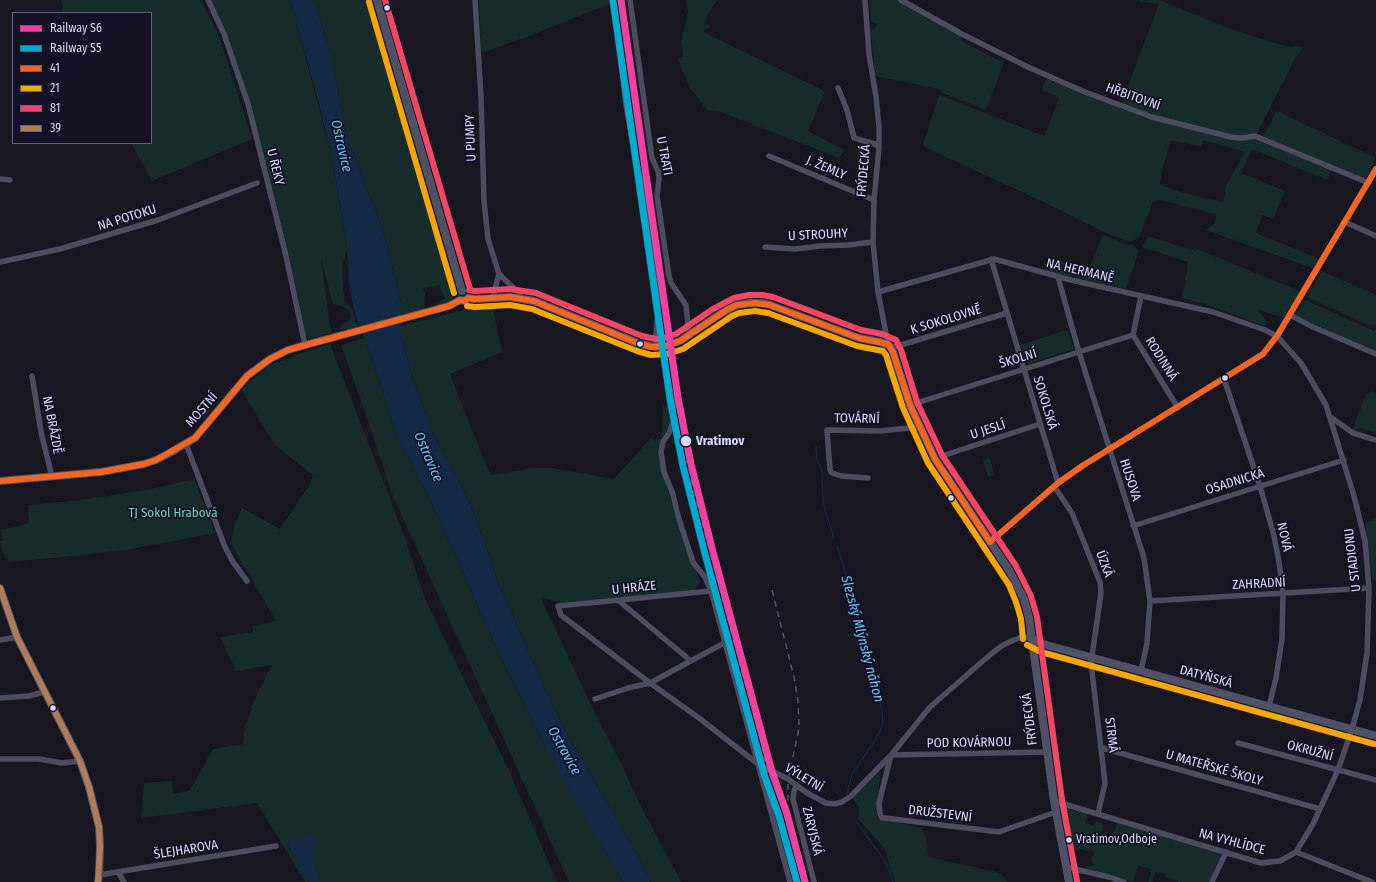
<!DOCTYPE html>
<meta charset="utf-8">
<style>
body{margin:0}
#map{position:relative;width:1376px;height:882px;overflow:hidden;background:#171621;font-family:"Fira Sans Condensed",sans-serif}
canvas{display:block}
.legend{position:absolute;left:12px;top:12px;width:140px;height:132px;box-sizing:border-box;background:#131126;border:1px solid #63617c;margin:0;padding:5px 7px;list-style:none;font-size:12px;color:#dad9fc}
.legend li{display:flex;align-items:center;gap:8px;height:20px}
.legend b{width:20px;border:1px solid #63617c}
</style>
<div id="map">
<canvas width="1376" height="882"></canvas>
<ul class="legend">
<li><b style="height:5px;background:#f240a1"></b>Railway S6</li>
<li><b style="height:5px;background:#00a9ce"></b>Railway S5</li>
<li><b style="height:5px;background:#f26522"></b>41</li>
<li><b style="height:5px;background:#f7a600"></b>21</li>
<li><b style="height:5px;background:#f34667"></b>81</li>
<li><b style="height:5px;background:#b07c57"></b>39</li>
</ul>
</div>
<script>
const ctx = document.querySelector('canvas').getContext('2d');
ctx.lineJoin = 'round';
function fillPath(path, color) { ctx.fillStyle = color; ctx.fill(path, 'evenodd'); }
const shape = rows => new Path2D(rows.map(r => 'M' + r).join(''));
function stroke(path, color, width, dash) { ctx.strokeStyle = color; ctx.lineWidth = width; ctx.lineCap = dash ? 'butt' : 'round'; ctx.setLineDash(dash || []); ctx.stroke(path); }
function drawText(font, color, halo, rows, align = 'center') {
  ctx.font = font + ' "Fira Sans Condensed",sans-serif'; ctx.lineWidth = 3.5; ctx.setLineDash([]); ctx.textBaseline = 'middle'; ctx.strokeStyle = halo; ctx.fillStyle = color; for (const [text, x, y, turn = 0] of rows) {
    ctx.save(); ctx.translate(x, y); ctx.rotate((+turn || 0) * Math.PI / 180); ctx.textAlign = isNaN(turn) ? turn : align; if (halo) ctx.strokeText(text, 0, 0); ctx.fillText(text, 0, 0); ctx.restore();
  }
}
fillPath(shape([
 [61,0,201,0,219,36,252,139,152,181,131,143,151,143,151,13,63,13],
 [209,0,290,0,332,156,347,248,344,261,342,262,343,289,345,303,351,307,358,327,339,330,340,325,347,322,350,319,350,315,348,310,342,306,333,304,321,259,331,332,331,333,309,339,305,335,248,104],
 [314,0,370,0,399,93,456,287,453,298,447,304,437,306,435,304,445,299,439,285,423,289,425,293,424,311,400,314,401,303,385,237,348,140,331,56],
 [479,0,611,0,611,3,532,35,481,53],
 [686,0,717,0,707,15,706,23,711,26,703,32,825,91,808,131,845,150,839,158,718,111,707,110,689,86,678,59,683,56,682,40,688,11],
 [870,0,898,0,962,35,961,41,1004,63,986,110,943,93,938,89,875,76,871,30,875,29,877,24,871,21],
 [1139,0,1159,0,1231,29,1275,43,1291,47,1295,46,1303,47,1295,59,1256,135,1333,168,1327,180,1252,149,1241,173,1285,191,1273,219,1262,215,1256,233,1318,258,1312,268,1206,230,1215,224,1216,214,1159,200,1152,202,1152,205,1139,238,1130,242,1104,232,1033,197,924,147,923,142,927,133,939,95,1044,136,1059,99,1059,97,1041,90,1047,78,1152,116,1121,104,1159,4,1140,2],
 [1171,140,1201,147,1203,140,1245,152,1227,184,1223,202,1187,194,1160,185,1163,166],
 [1277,111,1376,158,1366,179,1263,137],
 [1103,235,1125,244,1132,245,1136,247,1139,251,1126,289,1047,271,1052,259,1089,268],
 [1148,236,1196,251,1197,249,1300,291,1283,318,1257,309,1268,323,1265,326,1205,304,1181,298,1185,284,1188,262,1142,247],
 [1322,271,1376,295,1376,325,1368,325,1307,297],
 [1305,300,1374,331,1376,329,1376,353,1295,315],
 [492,303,502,352,450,374,483,458,491,475,533,468,552,468,614,479,651,438,653,440,660,439,662,433,663,407,673,402,674,420,663,442,664,472,700,581,694,591,565,604,541,598,589,701,624,769,637,799,681,882,651,882,636,853,568,736,548,695,497,580,491,560,467,496,434,437,413,380,401,335,401,326],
 [1067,330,1074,349,1028,364,1025,362,1020,345],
 [364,338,371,355,396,433,433,506,459,562,488,630,537,731,623,882,569,882,392,494,363,406,341,345],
 [330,344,405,538,425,599,511,775,557,882,305,882,257,803,141,818,144,783,172,781,173,794,190,790,213,749,243,744,245,725,252,709,251,707,272,665,236,671,220,637,253,632,252,626,276,621,231,544,234,526,242,508,280,529,308,487,313,475,275,445,241,390,269,365,302,353],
 [1372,391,1376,393,1376,433,1358,427,1355,432,1352,431,1366,394],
 [990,458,994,475,988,477,983,460],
 [194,479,215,533,132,549,83,555,8,562,7,558,5,558,0,541,3,540,1,530,29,523,28,505,82,500,151,489],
 [1376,517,1376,581,1372,579,1365,524],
 [880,771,877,818,922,828,927,841,928,857,1001,873,1008,882,895,882,884,848,858,819,859,808,853,798],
 [1059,806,1087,814,1085,823,1094,826,1096,821,1102,823,1101,825,1103,826,1104,824,1099,841,1110,844,1117,823,1221,854,1209,882,1178,882,1178,881,1164,877,1165,874,1156,872,1152,882,1148,882,1152,869,1138,866,1133,882,1086,868,1086,867,1093,865,1091,857,1094,855,1093,850,1085,851,1085,849,1072,852,1071,849,1069,849,1067,840,1064,833]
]), '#152c2b');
fillPath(shape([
 [290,0,314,0,331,56,348,140,385,237,401,303,401,335,413,380,434,437,467,496,491,560,497,580,548,695,568,736,636,853,651,882,623,882,557,769,537,731,488,630,459,562,433,506,396,433,371,355,357,320,350,292,347,248,332,156,319,104],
 [307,833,311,833,313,835,314,864,320,882,310,882,288,846,289,841,292,839,300,841]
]), '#122a44');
stroke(shape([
 [393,274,407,284,409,290],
 [816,446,817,460,822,471,823,503,834,538],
 [837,546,854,599,877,684,882,712,883,724,878,736,852,774,849,785,847,796],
 [857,823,885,861,893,882]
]), '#122a44', 1.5);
stroke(shape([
 [208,0,224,34,248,104,285,252,305,345],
 [475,0,481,97,484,201,488,239,499,274,493,297],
 [613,0,626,105,634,151,645,196,658,289,658,313,656,333,656,347],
 [630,0,652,158,658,171,659,178,657,196,669,276,671,283,686,305,689,336],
 [865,0,869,54,876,97,879,127,879,147,874,200,873,242,878,292,888,344],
 [901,0,962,34,1030,68,1085,92,1152,117,1231,137,1241,138,1255,136,1369,183],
 [838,88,847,110,854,138,875,144,879,147],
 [769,156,874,200],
 [0,179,10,180],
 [1345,222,1376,236],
 [765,247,795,249,820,246,848,245,873,242],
 [991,259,1058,483],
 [0,262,60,249,158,220,257,183],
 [499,274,517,291,522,298],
 [1058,277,1079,352,1144,558,1150,601,1147,643,1141,671],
 [878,292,994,259,1071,280,1213,312,1265,330,1277,336,1301,363,1326,405,1354,496,1365,541,1369,588,1367,653,1360,700,1352,729,1338,770,1313,824,1296,852,1280,861,1261,863,1054,801],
 [1141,296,1133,335,1178,408],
 [1290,315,1313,327,1376,354],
 [662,346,664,364,673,402,674,420,669,433,663,442,661,452,664,472,673,494,678,516,693,562,705,577,711,591,790,882],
 [891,348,1007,313],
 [32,376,41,432,52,477],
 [1224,379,1260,486,1274,536,1279,562,1283,593,1282,639,1276,678,1269,706],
 [910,405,1133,335],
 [1329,416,1353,433,1376,440],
 [186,444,225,547,233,562,247,581],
 [942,456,1040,424],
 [868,478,841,476,832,473,830,470,827,430,880,431,919,427],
 [1054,486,1072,513,1100,582,1101,593,1091,663,1105,783,1098,814],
 [1133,526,1344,460],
 [990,542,1058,483,1082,466,1263,354,1277,336,1376,169],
 [711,591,558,606,561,615,650,683,699,718,758,764,788,779,807,793,826,803,834,804,842,802,851,796,891,755,930,707,991,654,1003,645,1014,640,1022,637,1031,638],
 [619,601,691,661],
 [1150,601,1369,588],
 [0,640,17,637],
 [0,698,29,696,44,692],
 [595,699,628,688,650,683,726,642],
 [1238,743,1376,780],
 [1102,748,1320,809],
 [1046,752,891,755,879,803,880,814,882,818,885,818,999,832,1056,812],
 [0,759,39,759,62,763,80,761],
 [796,786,794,791,793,799,814,882],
 [1296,852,1372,882],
 [1066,867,1109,877,1124,882],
 [118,872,124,882],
 [99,875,276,846],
 [1212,882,1226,852]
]), '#4c4c61', 5.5);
stroke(shape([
 [377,0,462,291],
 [468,298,475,299,510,297,534,301,640,344,656,347,666,346,680,341,717,316,737,305,750,303,761,303,770,305,859,338,880,342,890,346,893,352,910,405,935,459,1009,570,1024,599,1029,618,1054,801,1069,882],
 [0,481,101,472,144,464,156,460,168,454,195,438,247,376,270,359,288,350,305,345,449,306,460,300,465,301,468,298],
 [0,588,17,637,80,761,89,787,99,827,100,847,99,875,98,882],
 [1031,638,1043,644,1376,736]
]), '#4f5167', 8);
stroke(shape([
 [684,428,687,463],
 [687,458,693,489,761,742,771,791,795,882],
 [772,590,794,677,798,701,799,723,798,734,788,779,788,808,791,830],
 [797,851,802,882]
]), '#455c68', 1.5, [6, 5]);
stroke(shape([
 [468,298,475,299,510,297,534,301,640,344,652,347,666,346,680,341,728,309,737,305,755,303,770,305,859,338,888,344,893,352,910,405,935,459,990,542],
 [0,481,101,472,144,464,156,460,195,438,247,376,270,359,288,350,449,306,460,300,465,301,468,298],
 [990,542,1058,483,1082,466,1263,354,1277,336,1376,169]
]), '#f26522', 6);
stroke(shape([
 [369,2,454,293],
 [467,306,475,307,510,305,532,309,637,351,651,355,667,354,683,349,732,316,739,313,755,311,768,313,857,346,883,351,886,355,903,408,928,463,1009,585,1016,602,1021,619,1023,639],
 [1027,645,1041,652,1374,744]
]), '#f7a600', 6);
stroke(shape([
 [385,0,470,289],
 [469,290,475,291,510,289,536,293,642,336,656,339,664,338,676,334,713,309,734,298,749,295,762,295,773,297,861,330,882,334,896,340,901,350,917,402,942,455,1016,566,1031,596,1037,617,1062,800,1077,881]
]), '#f34667', 6);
stroke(shape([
 [0,588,17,637,80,761,89,787,99,827,100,847,98,882]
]), '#b07c57', 6);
stroke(shape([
 [621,0,678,398,691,464,712,548,772,772,787,814,805,882]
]), '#f240a1', 7);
stroke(shape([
 [613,1,670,399,683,466,704,550,764,774,779,816,797,882]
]), '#00a9ce', 7);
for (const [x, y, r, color] of [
 [387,8,3.5,"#dad9fc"],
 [640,344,3.5,"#dad9fc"],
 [1225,378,3.5,"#dad9fc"],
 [686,441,6,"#dad9fc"],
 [951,498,3.5,"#dad9fc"],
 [53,708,3.5,"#dad9fc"],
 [1069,840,3.5,"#dad9fc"]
]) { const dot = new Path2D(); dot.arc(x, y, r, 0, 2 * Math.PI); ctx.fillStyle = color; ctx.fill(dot); stroke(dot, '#131126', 1.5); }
drawText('12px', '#dad9fc', '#131126', [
 ["Vratimov,Odboje",1076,840]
], 'left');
drawText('13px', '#dad9fc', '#131126', [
 ["HŘBITOVNÍ",1133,97,20],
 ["U PUMPY",471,138,-92],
 ["U TRATI",664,156,79],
 ["U ŘEKY",275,167,76],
 ["J. ŽEMLY",826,168,23],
 ["FRÝDECKÁ",864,171,-85],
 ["NA POTOKU",127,218,-17],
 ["U STROUHY",818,235,-3],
 ["NA HERMANĚ",1080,271,13],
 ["K SOKOLOVNĚ",946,320,-17],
 ["ŠKOLNÍ",1018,359,-17],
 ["RODINNÁ",1161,359,58],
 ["SOKOLSKÁ",1045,403,73],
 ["MOSTNÍ",202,410,-49],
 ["TOVÁRNÍ",857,419,1],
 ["NA BRÁZDĚ",52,425,79],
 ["U JESLÍ",988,430,-18],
 ["HUSOVA",1130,480,72],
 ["OSADNICKÁ",1235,482,-17],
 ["NOVÁ",1284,537,77],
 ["U STADIONU",1353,560,-97],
 ["ÚZKÁ",1104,564,70],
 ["ZAHRADNÍ",1259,584,-3],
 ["U HRÁZE",634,588,-6],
 ["DATYŇSKÁ",1206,677,15],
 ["FRÝDECKÁ",1030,719,-97],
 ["STRMÁ",1111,735,83],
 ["POD KOVÁRNOU",969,743,-1],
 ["OKRUŽNÍ",1310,751,15],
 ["U MATEŘSKÉ ŠKOLY",1214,768,16],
 ["VÝLETNÍ",804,778,31],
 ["DRUŽSTEVNÍ",940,814,7],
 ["ZARYJSKÁ",812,831,76],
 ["NA VYHLÍDCE",1232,842,15],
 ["ŠLEJHAROVA",186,850,-9]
]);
drawText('bold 13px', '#dad9fc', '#131126', [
 ["Vratimov",696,441]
], 'left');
drawText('13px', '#69d7b2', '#131126', [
 ["TJ Sokol Hrabová",173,513]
]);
drawText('italic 14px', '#6fc2f4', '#131126', [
 ["Ostravice",341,146,77],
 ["Ostravice",428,457,67],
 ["Slezský Mlýnský náhon",862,639,75],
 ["Ostravice",564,751,61]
]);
</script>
